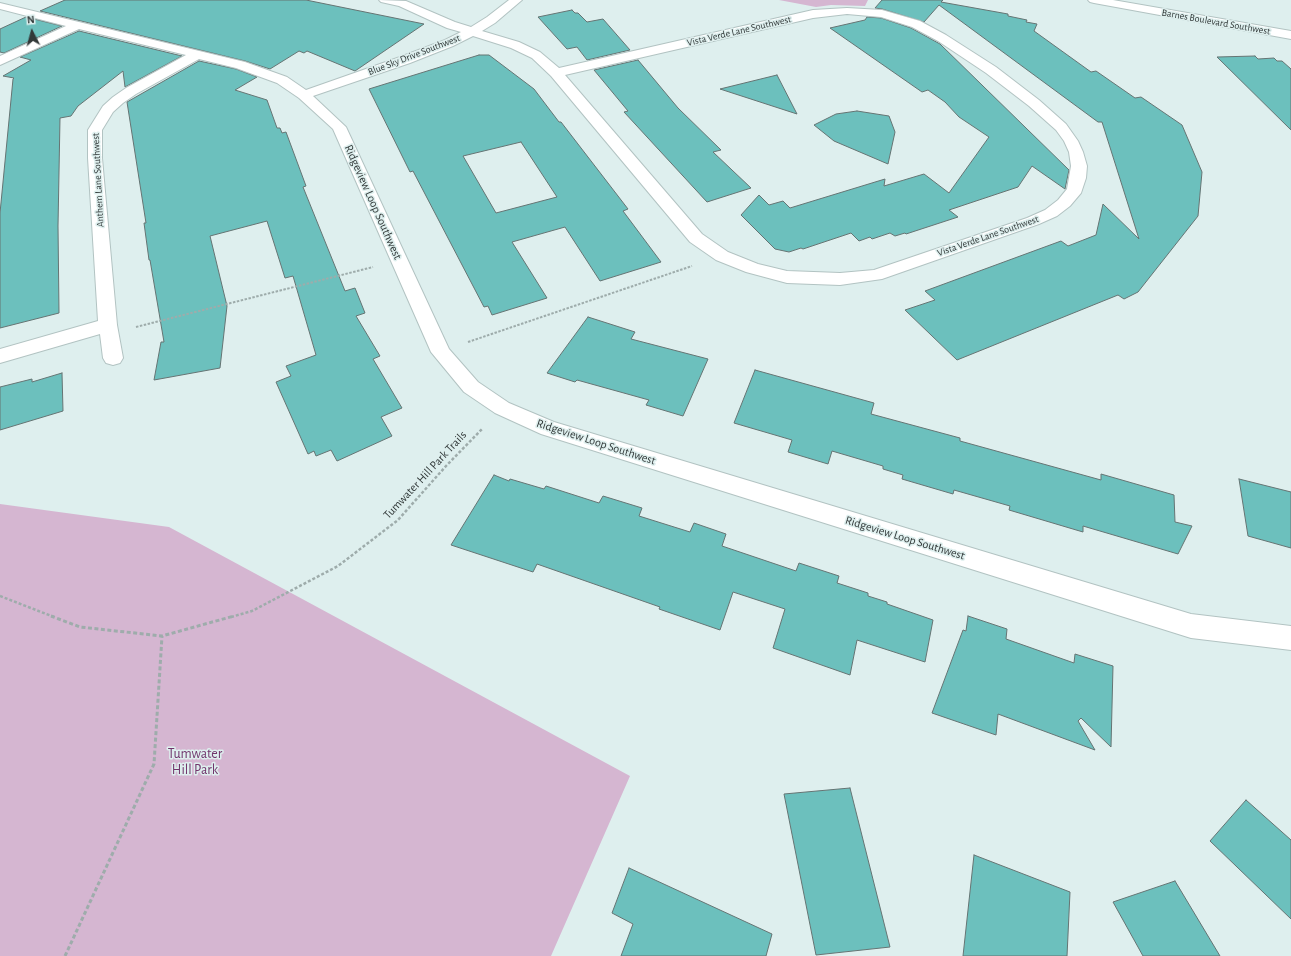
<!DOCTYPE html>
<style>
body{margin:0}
#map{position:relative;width:1291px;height:956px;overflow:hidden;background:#deefee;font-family:"Alegreya Sans",sans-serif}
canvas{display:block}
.north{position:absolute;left:12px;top:12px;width:40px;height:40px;-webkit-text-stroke:3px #deefee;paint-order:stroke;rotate:354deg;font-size:11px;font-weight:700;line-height:16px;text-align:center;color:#313838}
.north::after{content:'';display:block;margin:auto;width:14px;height:18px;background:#313838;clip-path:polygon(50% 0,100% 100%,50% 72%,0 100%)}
</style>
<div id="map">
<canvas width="1291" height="956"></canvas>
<div class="north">N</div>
</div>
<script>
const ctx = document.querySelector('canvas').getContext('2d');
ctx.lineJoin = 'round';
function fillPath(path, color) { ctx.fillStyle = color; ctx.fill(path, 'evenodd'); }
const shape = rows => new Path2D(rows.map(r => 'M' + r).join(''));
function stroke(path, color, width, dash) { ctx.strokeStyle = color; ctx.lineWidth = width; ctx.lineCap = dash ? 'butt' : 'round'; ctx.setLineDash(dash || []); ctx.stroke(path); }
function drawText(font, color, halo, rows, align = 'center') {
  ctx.font = font + ' "Alegreya Sans",sans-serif'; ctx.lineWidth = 3; ctx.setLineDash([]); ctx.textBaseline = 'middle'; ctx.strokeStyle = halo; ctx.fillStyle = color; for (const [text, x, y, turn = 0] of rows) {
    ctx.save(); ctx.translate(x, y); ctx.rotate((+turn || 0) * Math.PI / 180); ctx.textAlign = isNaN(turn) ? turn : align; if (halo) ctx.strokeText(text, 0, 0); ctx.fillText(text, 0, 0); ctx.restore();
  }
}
fillPath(shape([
 [779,0,868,0,865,6,831,5,816,7],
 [0,504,169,527,630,776,551,956,0,956]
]), '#d5b6d1');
const building = shape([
 [65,0,306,0,424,24,355,71,307,51,304,53,299,51,270,69,245,61,40,11,65,0],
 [882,0,943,0,941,2,1008,14,1008,16,1027,20,1026,22,1037,24,1034,31,1091,72,1096,71,1135,98,1141,97,1182,125,1202,172,1198,216,1138,292,1124,299,1118,295,957,360,905,310,935,300,925,291,1061,241,1068,246,1096,235,1103,204,1139,239,1102,122,1098,122,939,5,924,22,882,9,875,8,882,0],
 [572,10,575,13,578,13,587,22,603,19,630,50,587,60,577,47,567,49,538,17,572,10],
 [26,17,62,26,4,53,0,52,0,29,26,17],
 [867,17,881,18,911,28,940,44,1069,170,1065,189,1032,166,1018,187,949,210,958,217,906,234,905,233,895,236,890,233,872,239,870,237,859,241,851,233,803,249,801,248,789,252,775,249,741,215,759,195,769,205,783,201,790,208,885,179,884,186,924,174,949,193,989,137,959,117,945,102,928,90,922,92,830,28,865,20,867,17],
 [79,31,182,56,125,87,123,71,78,106,71,116,60,118,58,226,59,313,0,328,0,213,13,79,14,78,3,76,31,60,20,57,79,31],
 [479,55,489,55,534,89,559,122,561,122,628,209,623,211,661,262,600,281,565,227,512,242,547,298,492,315,488,306,484,307,413,171,410,172,369,89,479,55],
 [521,142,557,197,496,213,463,156,521,142],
 [1255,56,1258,59,1274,58,1277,61,1282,61,1291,69,1291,130,1217,57,1255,56],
 [638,60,678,108,721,150,713,152,751,188,707,202,624,112,628,111,594,70,638,60],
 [199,61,236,69,257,77,235,90,267,100,277,128,280,128,282,133,286,132,306,186,303,187,345,291,355,288,365,313,356,316,380,356,373,359,402,408,381,417,392,436,337,461,331,450,316,456,314,451,308,454,276,382,291,376,286,366,316,355,293,276,285,278,267,221,210,236,227,306,220,368,154,380,161,342,164,342,150,260,149,260,144,223,146,223,127,102,199,61],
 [777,75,797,114,720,89,777,75],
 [857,111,889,116,895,132,888,164,834,141,814,125,836,114,857,111],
 [588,317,635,332,631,339,708,359,683,416,646,405,649,400,577,380,575,382,547,373,588,317],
 [755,370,874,403,871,414,960,438,960,441,1101,480,1101,474,1174,495,1175,522,1192,526,1178,554,1083,526,1083,532,1009,510,1010,506,954,490,953,494,902,479,903,475,883,469,883,466,832,451,828,464,788,452,792,440,734,423,755,370],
 [62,373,63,411,0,430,0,387,32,379,32,382,62,373],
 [494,475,509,481,510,479,544,489,546,486,599,503,603,496,642,508,639,516,690,532,694,523,726,534,722,546,796,571,799,563,839,576,837,583,868,593,868,596,887,602,887,604,933,620,925,662,857,640,850,675,773,648,785,609,733,592,720,630,659,609,660,607,537,564,533,572,451,545,494,475],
 [1239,479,1291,492,1291,548,1248,536,1239,479],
 [968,616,1007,629,1006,639,1074,663,1075,654,1113,666,1111,747,1081,718,1078,721,1095,750,998,714,996,735,932,713,963,630,966,631,968,616],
 [850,788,890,947,816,955,784,794,850,788],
 [1246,800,1291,840,1291,919,1210,841,1246,800],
 [974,855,1070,892,1067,956,963,956,974,855],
 [629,868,772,934,766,956,621,956,633,924,612,913,629,868],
 [1175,881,1220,956,1143,956,1113,902,1175,881]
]);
fillPath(building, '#6cc0bd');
stroke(building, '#657473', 1);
const minor = shape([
 [379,0,406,1,455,22,471,27,487,17,509,0,522,0,495,23,482,31,519,42,540,52,559,68,813,10,847,8,882,10,920,21,946,35,996,67,1039,100,1066,124,1078,141,1083,152,1087,166,1086,178,1081,193,1070,206,1057,216,1039,224,882,279,840,285,787,283,746,272,716,260,690,242,551,76,532,58,511,48,473,36,453,46,410,63,313,96,346,127,449,349,478,382,509,403,554,422,1191,614,1291,626,1291,650,1191,638,541,434,495,413,464,392,431,352,333,129,299,98,277,83,236,68,199,59,136,94,123,103,113,112,102,130,102,158,117,325,123,358,120,363,113,365,106,363,103,358,100,334,0,363,0,349,98,321,88,158,88,130,103,106,113,97,126,88,186,55,79,29,0,65,0,56,66,26,0,9,0,3,245,62,287,77,306,90,400,57,445,40,461,32,447,28,399,6,381,2,379,0],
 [847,14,881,17,912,27,938,41,986,73,1029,106,1056,130,1064,141,1069,152,1071,166,1067,189,1058,200,1045,210,1027,218,874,270,840,273,787,271,758,264,728,252,702,234,565,75,813,18,847,14]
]);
const tertiary = shape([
 [1088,0,1113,0,1291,31,1291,39,1094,3,1090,2,1088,0]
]);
stroke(minor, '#b2c3c2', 2);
stroke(tertiary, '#b2c3c2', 2);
stroke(shape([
 [136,327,373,267],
 [468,342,692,266]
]), '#9eacab', 2, [2.5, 1.5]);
stroke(shape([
 [0,596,54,617],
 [231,617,252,611,338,566,398,520,446,466,483,428]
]), '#9eacab', 2.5, [3, 2]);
stroke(shape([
 [51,616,80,627,162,636,234,616],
 [65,956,154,764,162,636]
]), '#9eacab', 3, [4, 2.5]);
fillPath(minor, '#fff');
fillPath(tertiary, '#fff');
drawText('10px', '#313838', '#deefee', [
 ["Barnes Boulevard Southwest",1216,22,10],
 ["Vista Verde Lane Southwest",739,31,-13],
 ["Blue Sky Drive Southwest",414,55,-21],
 ["Anthem Lane Southwest",98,180,-93],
 ["Vista Verde Lane Southwest",988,236,-19]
]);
drawText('12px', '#313838', '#deefee', [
 ["Ridgeview Loop Southwest",373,202,66],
 ["Ridgeview Loop Southwest",596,442,18],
 ["Tumwater Hill Park Trails",425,475,-47],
 ["Ridgeview Loop Southwest",905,538,17]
]);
drawText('14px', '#71356c', '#deefee', [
 ["Tumwater",195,754],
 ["Hill Park",195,770]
]);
</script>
